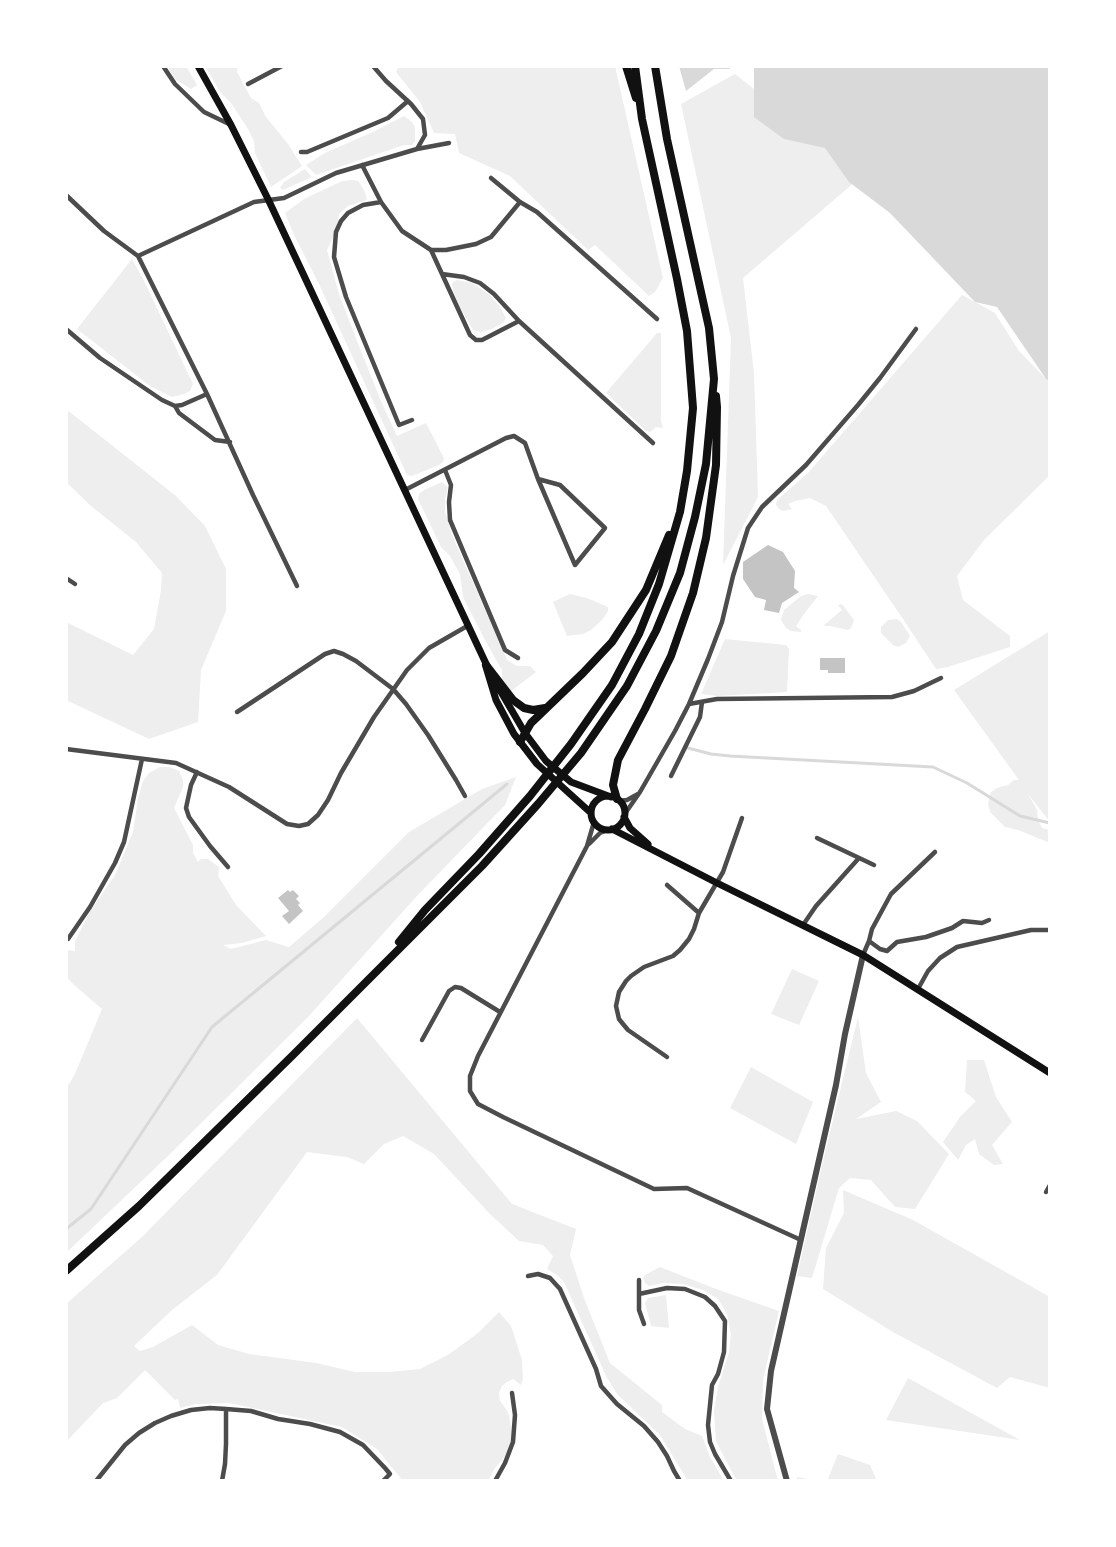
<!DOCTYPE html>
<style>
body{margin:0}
#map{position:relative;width:1116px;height:1547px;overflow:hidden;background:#fff;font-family:Raleway,sans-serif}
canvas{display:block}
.frame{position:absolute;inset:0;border:68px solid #fff;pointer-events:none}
</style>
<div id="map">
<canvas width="1116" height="1547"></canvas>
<div class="frame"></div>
</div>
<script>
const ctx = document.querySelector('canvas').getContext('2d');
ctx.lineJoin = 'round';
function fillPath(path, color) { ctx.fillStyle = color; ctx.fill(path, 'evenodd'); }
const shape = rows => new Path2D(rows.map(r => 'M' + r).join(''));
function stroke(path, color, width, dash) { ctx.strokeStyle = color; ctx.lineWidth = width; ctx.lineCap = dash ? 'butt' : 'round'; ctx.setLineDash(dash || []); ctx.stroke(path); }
fillPath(shape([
 [167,66,186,66,197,85,191,89,175,79],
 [205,66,238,66,237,72,251,98,259,103,266,117,288,144,302,166,271,187,255,153,254,141,248,129,231,103,221,93],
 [399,66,615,66,663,278,655,292,649,296,595,245,588,250,510,176,459,153,455,134,434,133,420,102,396,72],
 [735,74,863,175,743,278,754,373,758,497,723,565,731,338,681,104],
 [404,116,412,122,415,127,415,141,412,145,404,145,316,175,306,165,325,153,375,131],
 [305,169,312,177,283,190,280,188,284,182],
 [352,180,358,181,361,185,365,192,367,200,348,206,339,214,336,232,327,250,339,294,357,341,381,401,397,436,426,423,444,458,443,462,439,465,412,476,407,475,318,282,294,235,285,213,304,199,342,181],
 [132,259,144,281,193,384,190,391,184,394,172,397,150,386,77,329],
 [457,280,472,283,490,295,500,307,506,318,503,323,492,329,481,332,473,330,459,305,453,291,452,283],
 [962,295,995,313,1019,351,1050,383,1050,475,984,540,957,576,963,600,1010,636,1010,647,948,667,936,669,905,622,826,506,810,498,795,501,788,504,792,509,783,511,780,510,776,505,777,500,808,473],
 [657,333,661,333,661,420,663,428,656,427,650,432,645,430,606,393],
 [66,409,176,496,205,526,226,569,226,611,201,670,198,722,149,739,66,700,66,622,133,655,154,629,161,590,162,573,136,542,91,506,66,482],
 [442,482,448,487,445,499,445,512,452,535,507,660,517,666,530,666,536,672,510,692,514,705,505,693,502,682,502,670,486,642,463,597,460,574,450,556,441,547,418,499,419,494,424,490],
 [570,594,587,598,608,607,608,611,602,620,591,630,583,634,567,636,553,602],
 [808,594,818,596,804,614,796,626,801,630,801,632,791,631,786,628,781,620,784,610,801,596],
 [842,604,854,620,851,628,848,630,830,626,823,626,842,610,838,605],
 [897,619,901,622,910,636,906,643,898,647,893,645,881,633,881,627,888,620],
 [1050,631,1050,822,1028,794,1037,810,1038,820,1042,828,1050,830,1050,843,1018,830,1005,827,990,812,988,803,991,792,997,788,1008,785,1014,780,1019,780,954,690],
 [725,639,786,645,789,649,787,692,717,696,701,694],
 [160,767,169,767,179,771,183,780,183,787,174,808,193,845,193,853,198,862,201,859,208,859,219,867,218,876,236,905,266,936,242,943,223,945,231,949,266,940,289,947,324,917,409,832,482,789,516,777,505,805,416,897,308,1017,170,1154,66,1253,66,1089,75,1074,102,1009,73,984,66,976,66,950,75,951,75,942,89,913,115,875,133,832,138,798,143,781,149,773],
 [792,969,819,981,799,1025,771,1014],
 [858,1017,866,1073,881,1102,856,1119,896,1111,917,1121,949,1154,915,1209,895,1207,871,1180,850,1178,839,1188,812,1278,797,1276,823,1161],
 [357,1018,512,1204,576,1229,570,1255,584,1298,610,1363,662,1405,662,1412,685,1429,702,1436,710,1457,724,1481,688,1481,660,1435,617,1394,606,1376,564,1282,557,1275,547,1269,553,1256,543,1245,519,1241,490,1214,434,1154,403,1136,384,1144,364,1164,347,1157,307,1152,217,1275,172,1310,134,1346,140,1351,153,1347,192,1325,218,1345,249,1354,316,1363,355,1372,390,1372,420,1369,448,1355,478,1333,499,1312,511,1326,522,1360,523,1379,521,1385,513,1379,507,1382,502,1386,499,1393,500,1401,506,1409,509,1415,512,1433,510,1447,503,1459,495,1468,488,1481,403,1481,377,1449,342,1427,229,1403,196,1404,180,1408,178,1399,175,1400,145,1370,117,1398,103,1403,66,1442,66,1304,143,1236],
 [967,1060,984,1060,996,1097,1012,1122,992,1145,1003,1164,994,1165,979,1154,975,1139,966,1145,958,1160,943,1142,960,1117,976,1101,965,1092],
 [751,1067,813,1102,796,1144,730,1108],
 [843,1190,913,1220,1050,1297,1050,1388,1010,1377,997,1388,893,1332,823,1289,826,1248,844,1213],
 [660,1267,716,1289,779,1311,763,1380,762,1419,778,1481,737,1481,724,1457,716,1441,714,1411,718,1387,729,1352,731,1334,727,1314,718,1299,703,1290,683,1284,663,1283,649,1286,645,1283,643,1278,645,1275],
 [666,1295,669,1328,651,1326,645,1303,648,1298],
 [908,1378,1020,1440,886,1420],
 [838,1454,870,1465,877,1481,797,1481,797,1477,819,1481,828,1479]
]), '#eee');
fillPath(shape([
 [679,66,730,66,730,69,714,69,686,91],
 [754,66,1050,66,1050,382,1046,379,997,307,975,302,890,213,849,182,825,148,784,139,754,117]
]), '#d9d9d9');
stroke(shape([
 [688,748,711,754,730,756,933,767,967,783,1020,816,1050,823],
 [66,1229,91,1209,212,1027,507,784]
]), '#d9d9d9', 3);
fillPath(shape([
 [768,545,783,552,795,571,794,588,799,592,782,603,779,613,764,610,766,600,755,597,743,579,743,562],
 [820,658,845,658,845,673,828,673,828,670,820,670],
 [288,890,290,892,293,890,299,896,296,899,300,903,298,905,303,911,289,924,282,916,289,911,278,898]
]), '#c4c4c4');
stroke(shape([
 [163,66,175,84,204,112,229,124],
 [373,66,386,81,411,104,423,119,425,135,417,149],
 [248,84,282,66],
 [301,152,307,152,388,118,408,101],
 [362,165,381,202,363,205,348,213,341,221,336,232,334,257,346,297,399,425,412,420],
 [491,178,520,202,537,212,657,319],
 [66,195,104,231,138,256],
 [381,202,402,231,431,250,446,250,476,244,491,237,520,202],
 [431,250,470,335,476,340,482,340,519,321],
 [138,256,207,394,253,495,297,586],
 [138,256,254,202,284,198,336,173,417,149,449,143],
 [442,274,464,277,480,283,494,294,519,321,653,443],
 [66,329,100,358,162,400,175,406,182,405,207,394],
 [175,406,179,413,215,440,230,442],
 [445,470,451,485,449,502,450,520,505,650,518,658],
 [405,490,506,438,514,436,525,443,538,479,575,565,605,528,560,485,538,479],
 [66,578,75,584],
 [689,704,717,699,892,697,914,691,941,678],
 [237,712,325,654,334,651,343,654,356,661,393,689,406,704,428,735,456,780,465,796],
 [66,749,176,763,229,787,287,824,299,826,308,824,318,815,328,800,341,773,374,717,407,670,429,648,469,625],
 [197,772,191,785,186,808,189,817,210,846,228,867],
 [671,776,700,717,702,702],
 [619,801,627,800,638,794],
 [624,815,640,792,675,731,689,704,708,659,722,622,733,576,748,528,762,507,806,465,858,405,880,378,916,329],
 [594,822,587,846,478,1056,470,1076,470,1091,478,1104,503,1117,654,1189,687,1188,801,1240],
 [817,838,874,865],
 [589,844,600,833,607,830],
 [667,885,699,913],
 [803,925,816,906,859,858],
 [68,939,90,907,115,863,124,842,142,759],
 [869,941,872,929,891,894,935,852],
 [863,955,869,941,880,949,887,951,897,942,926,937,952,928,963,921,982,923,989,920],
 [918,989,928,971,940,958,957,947,1031,930,1050,930],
 [422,1040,449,991,455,987,461,988,500,1012],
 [667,1057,628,1030,623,1024,619,1019,616,1006,619,992,626,981,631,976,644,967,673,956,680,950,689,939,694,929,699,913,723,872,742,818],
 [1046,1192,1050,1185],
 [528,1276,538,1274,550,1278,560,1289,596,1369,601,1386,617,1404,644,1426,658,1442,667,1456,674,1471,680,1481],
 [639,1280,639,1310,644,1324],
 [639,1294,667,1288,685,1289,705,1297,715,1306,725,1321,724,1352,718,1374,712,1385,708,1425,710,1442,715,1454,731,1481],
 [96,1481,125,1445,139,1433,155,1423,171,1416,191,1410,210,1408,226,1409],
 [222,1481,225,1464,226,1444,226,1409,251,1411,278,1419,310,1424,340,1432,363,1445,385,1468,390,1474,383,1481],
 [495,1481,505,1463,513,1442,515,1415,512,1393]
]), '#4c4c4c', 4.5);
stroke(shape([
 [787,1481,767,1409,771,1371,836,1085,845,1034,863,955]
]), '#4c4c4c', 6);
stroke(shape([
 [198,66,231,125,268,199,489,670],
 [486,667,496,700,514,734,537,764,591,813],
 [494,680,525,733,546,761,571,782,611,797],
 '591 813a17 17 0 1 1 34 0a17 17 0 1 1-34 0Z',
 [624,817,630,828,648,844],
 [612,829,717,883,863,955,1050,1073]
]), '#111', 7);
stroke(shape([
 [626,66,636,98],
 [486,665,513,700,524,708,533,710,545,708],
 [520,742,531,723,583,673,612,642,646,590,669,535],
 [617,799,613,785,618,760,645,709,671,656,693,593,706,538,716,465,717,407,716,396],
 [399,942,425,910,479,854,530,796,571,744,612,685,639,634,659,584,680,512,687,471,693,408,687,331,677,279,642,119,635,66],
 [66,1271,139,1206,292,1056,482,866,538,804,581,753,627,686,656,631,680,573,695,517,706,464,714,379,709,328,667,139,655,66]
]), '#111', 8);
</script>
